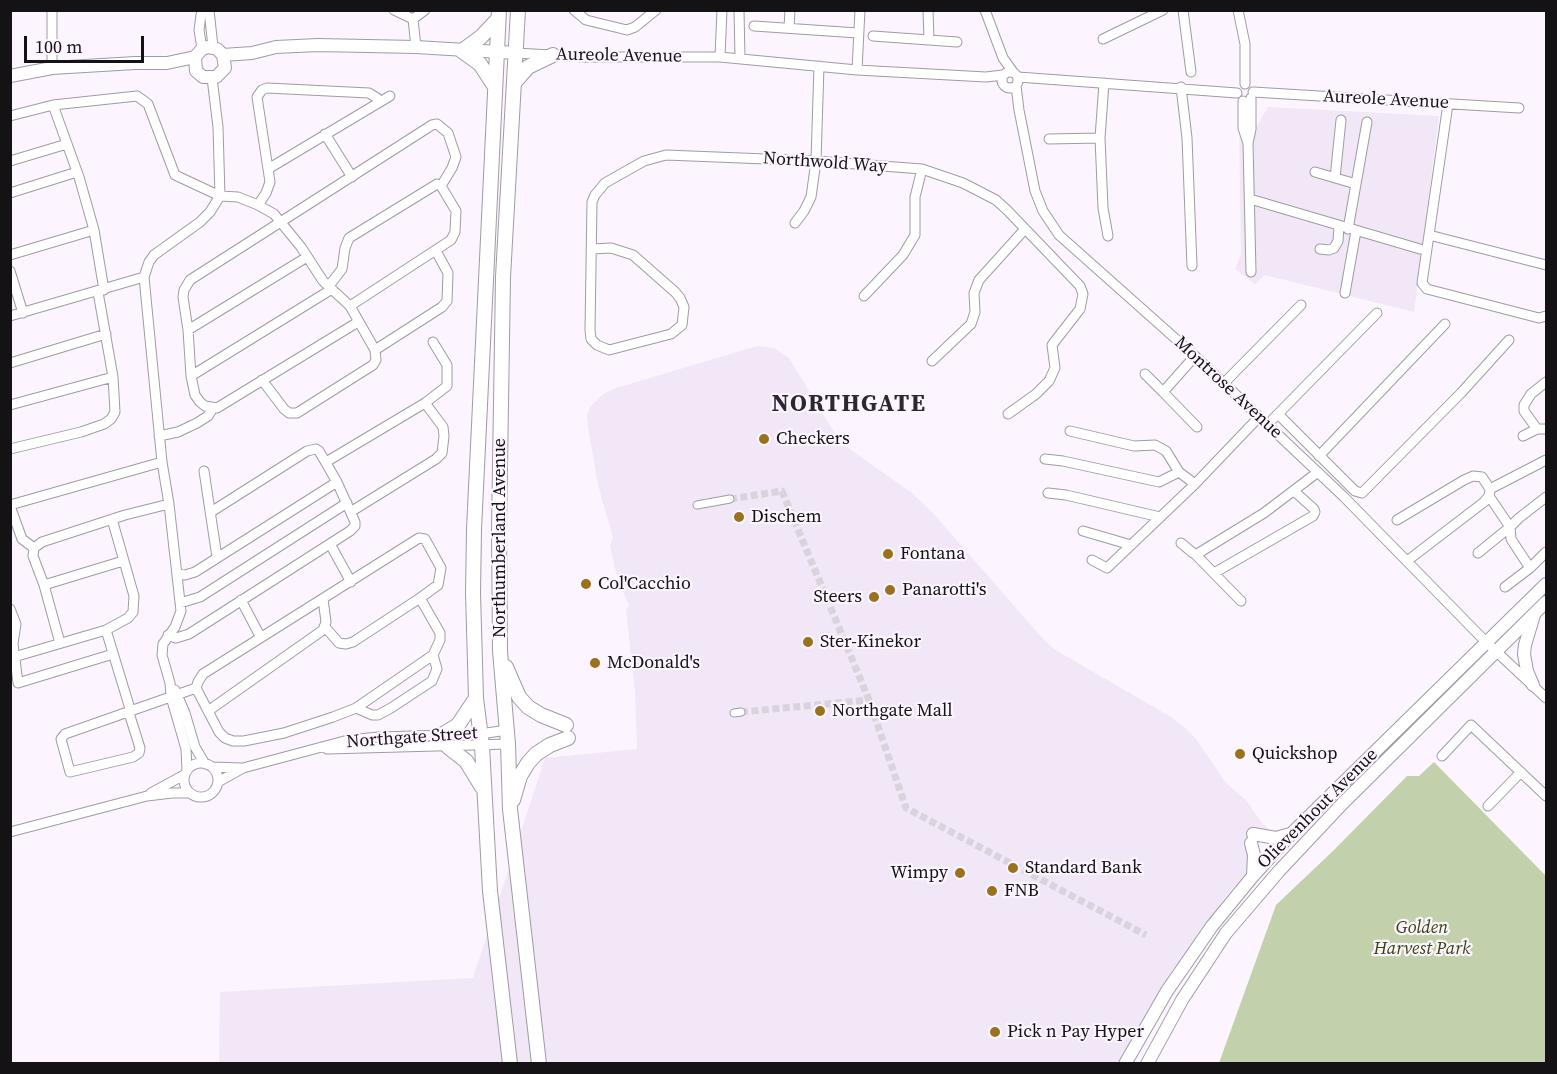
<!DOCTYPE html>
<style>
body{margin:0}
#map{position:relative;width:1557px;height:1074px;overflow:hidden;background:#fcf5ff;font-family:"Source Serif 4",serif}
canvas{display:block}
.frame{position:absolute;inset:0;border:12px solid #141215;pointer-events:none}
.scale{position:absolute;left:24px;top:36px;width:120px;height:27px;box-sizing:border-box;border:3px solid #141215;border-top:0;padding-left:8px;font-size:18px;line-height:21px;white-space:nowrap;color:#141215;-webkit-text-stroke:4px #fcf5ff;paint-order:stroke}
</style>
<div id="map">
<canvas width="1557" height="1074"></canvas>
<div class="frame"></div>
<div class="scale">100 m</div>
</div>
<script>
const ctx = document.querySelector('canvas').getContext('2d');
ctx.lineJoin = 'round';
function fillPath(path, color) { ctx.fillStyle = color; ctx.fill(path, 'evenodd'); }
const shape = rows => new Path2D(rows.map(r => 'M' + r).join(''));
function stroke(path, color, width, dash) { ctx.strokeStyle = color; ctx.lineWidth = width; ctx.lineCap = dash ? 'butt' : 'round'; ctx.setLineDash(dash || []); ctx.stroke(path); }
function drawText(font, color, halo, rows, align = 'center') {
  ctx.font = font + ' "Source Serif 4",serif'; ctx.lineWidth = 4.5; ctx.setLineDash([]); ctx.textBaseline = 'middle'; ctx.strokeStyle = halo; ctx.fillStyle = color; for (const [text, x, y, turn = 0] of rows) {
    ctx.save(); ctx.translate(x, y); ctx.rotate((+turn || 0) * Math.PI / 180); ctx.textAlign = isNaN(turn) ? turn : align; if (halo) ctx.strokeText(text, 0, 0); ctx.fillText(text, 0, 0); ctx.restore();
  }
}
fillPath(shape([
 [1268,107,1439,116,1414,312,1265,275,1255,284,1235,269,1241,254,1239,124,1257,126],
 [757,346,774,348,789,358,837,437,851,450,912,493,932,512,1045,641,1054,649,1171,717,1183,726,1196,739,1226,783,1246,800,1262,823,1269,830,1248,845,1249,870,1225,897,1188,955,1173,969,1147,1012,1140,1030,1123,1063,219,1064,220,992,473,978,545,758,637,749,635,692,626,610,629,605,618,581,610,546,613,538,598,485,588,427,587,416,590,407,602,395,613,389]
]), '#f1e7f7');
fillPath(shape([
 [1434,762,1546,876,1546,1063,1219,1063,1276,905,1334,850,1407,776,1419,776]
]), '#c3d0ac');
stroke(shape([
 [730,499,782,491,869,700,906,808,1146,935],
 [741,712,869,700]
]), '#d9d3dc', 7, [7, 3.5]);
const pedestrian = shape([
 [697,505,730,499],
 [734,713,741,712]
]);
const minor = shape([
 [52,10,52,68],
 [209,10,213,47],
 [394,10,413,19],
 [574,10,586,20,627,30,635,27,656,10],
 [739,10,740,58],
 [928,10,929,40],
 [985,10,1003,58,1013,72],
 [1183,10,1191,72],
 [1238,10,1245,44,1245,84],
 [413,19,416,47],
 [413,19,425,10],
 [754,26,858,33],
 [789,28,790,10],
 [873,36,957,42],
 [1103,39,1163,10],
 [202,49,199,30,201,15,204,10],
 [516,53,585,57,720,57,857,70,986,77,1003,75],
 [720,57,722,10],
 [857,70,860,10],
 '1002 80a8 8 0 1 1 16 0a8 8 0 1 1-16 0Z',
 [1018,77,1237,93],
 [1104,83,1100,138,1103,208,1108,236],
 [1016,86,1019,110,1035,191,1043,211,1059,235,1195,356,1344,497,1486,642,1546,698],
 [1181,87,1187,138,1192,266],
 [1253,92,1519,108],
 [1243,101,1243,128,1248,143,1251,129,1251,98],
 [1448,104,1422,283,1427,289,1539,318,1546,316],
 [53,105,79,177,94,230,104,290],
 [10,116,53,105,137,96,148,104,175,175,220,196,238,197,258,205,274,214,301,247,323,281,350,306,375,350,376,360,373,365,297,413,289,413,284,409,262,380],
 [325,134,352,177],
 [1049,139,1100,138],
 [1248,143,1251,272],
 [10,161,67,144],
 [268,169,257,97,262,90,267,88,369,93,377,98,380,102],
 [1315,172,1356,184],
 [1335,178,1341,120],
 [10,193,77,172],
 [1250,199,1420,249],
 [258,205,266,193,270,182,268,169,390,96],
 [795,223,804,211,811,197,816,161,819,66],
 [1348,229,1367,122],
 [1429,235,1546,265],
 [592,249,611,248,633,255,675,292,680,298,684,307,682,325,671,334,609,350,597,345,591,339,590,330,592,202,595,195,605,183,644,161,666,155,816,161,922,169,963,183,996,200,1007,210,1080,286,1083,294,1080,309,1052,345,1055,368,1049,381,1036,394,1008,414],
 [1320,249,1329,250,1334,248,1338,241,1339,226],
 [10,255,94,230],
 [10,271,23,313],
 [329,286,342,269,345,248,349,238,437,184,441,186,456,211,455,232,451,240,350,306],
 [1345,293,1356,231],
 [864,296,903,255,915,235,915,197,922,169],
 [10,316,144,277],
 [358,322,217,408,205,406,200,402,195,395,191,376,188,330,183,297,184,290,190,280,432,125,437,124,448,133,456,157,452,168,441,186],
 [188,330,307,257],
 [375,350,442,307,447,301,448,273,436,251],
 [932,361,971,324,975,312,974,293,979,280,1025,229],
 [10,363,106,334],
 [1145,374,1163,392,1195,356],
 [191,376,332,289],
 [1224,383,1301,305],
 [1163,392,1197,427],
 [10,405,113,377],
 [1278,414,1355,491,1362,493,1461,393,1509,340],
 [1273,419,1377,313],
 [1537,429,1524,411,1524,405,1531,394,1546,382],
 [1070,431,1134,446,1155,445,1166,451,1179,472],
 [159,436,178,432,197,423,208,416,213,408],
 [1523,436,1537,429,1546,429],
 [10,449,81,432,104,424,111,419,115,412,113,377,98,292],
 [1319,456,1445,324],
 [1045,459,1063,461,1159,482,1179,472,1195,484],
 [326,462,425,403,447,386,447,365,433,342],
 [204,471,217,557],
 [1490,489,1546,460],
 [1048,493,1066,495,1160,517],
 [10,505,162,462],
 [10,506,22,539,34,548],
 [352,511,436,459,442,453,444,436,443,427,425,403],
 [1397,520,1464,480,1473,476,1482,477,1490,489,1489,496,1484,502,1407,561],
 [1083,531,1131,545],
 [1181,543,1193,553,1197,554,1264,513,1318,472],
 [330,544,351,582],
 [1478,553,1510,527,1489,496],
 [1195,554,1241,601],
 [1092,560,1107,568,1195,484,1259,417],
 [1530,568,1511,539,1510,527,1519,518,1546,497],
 [1214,573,1313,516,1315,512,1314,509,1294,491],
 [177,574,185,575,195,572,337,482],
 [44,585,123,561],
 [1505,587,1530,568,1546,552],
 [241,600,260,636],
 [180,603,200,597,347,503],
 [10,609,16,624,13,644,18,683,113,654],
 [325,627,339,643,346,644,353,642,420,598,438,585,441,568,425,539,419,538,203,674,198,682,196,688,219,732,225,738,233,741,244,741,284,733,333,717,356,708,433,655,440,640,440,633,420,598],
 [106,630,131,712],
 [168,635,176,638,189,634,350,531,355,526,355,522,337,482,319,451,316,449,307,451,211,512],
 [60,643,44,585,33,556,34,548,42,542,125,515,169,504],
 [14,657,106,630,128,618,133,612,134,596,112,519],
 [175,690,185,713,195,747,205,764],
 [356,708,372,715,378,715,391,708,432,681,437,669,433,655],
 [208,711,323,630,326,622,323,599],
 [129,713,140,748,139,753,133,757,70,772,61,739,65,734,196,688],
 [327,749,508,744],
 [1442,756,1471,725,1546,796],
 '184 780a17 17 0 1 1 34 0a17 17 0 1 1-34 0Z',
 [212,767,241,768],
 [187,770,186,749,171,697,170,683,162,655,163,644,175,627,181,611,169,504,162,462,144,277,149,262,154,255,200,222,210,212,220,196,218,127,212,78],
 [218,782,243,768,348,740,379,737,480,734,507,730],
 [151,793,184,775],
 [1488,806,1521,772],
 [10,832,147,796,172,793,190,793]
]);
const tertiary = shape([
 [223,55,225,68,216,77,203,77,196,71,195,57,202,49,208,47,217,49,223,55,252,53,276,47,318,45,416,47,516,53],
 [10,76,52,68,135,63,167,63,195,57],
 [1533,685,1527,671,1524,654,1525,645,1534,615],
 [1253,834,1276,838,1290,834],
 [1251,843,1254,855,1253,876],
 [1125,1064,1167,991,1212,926,1253,876,1291,834,1546,584],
 [1147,1064,1182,1000,1226,933,1279,871,1343,803,1546,602]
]);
const secondary = shape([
 [499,10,474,529,473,593,476,698,482,746,490,891,510,1064],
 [518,10,503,277,499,530,500,651,508,744,510,809,539,1064],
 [515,82,528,67,553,55],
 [495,87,480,64,462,51,481,37,498,19],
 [506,667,519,697,528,707,541,715,566,725],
 [440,736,458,725,476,698],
 [448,747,466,761,482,787],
 [513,800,520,776,528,763,536,754,550,745,568,738]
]);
stroke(pedestrian, '#a09ba3', 9);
stroke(minor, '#a09ba3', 11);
stroke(tertiary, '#a09ba3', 14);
stroke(secondary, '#a09ba3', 16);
stroke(pedestrian, '#fff', 7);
stroke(minor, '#fff', 9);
stroke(tertiary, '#fff', 12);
stroke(secondary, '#fff', 14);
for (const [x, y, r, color] of [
 [764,439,6,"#98721c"],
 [739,517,6,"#98721c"],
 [888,554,6,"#98721c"],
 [586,584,6,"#98721c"],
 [890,590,6,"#98721c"],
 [874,597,6,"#98721c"],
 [808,642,6,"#98721c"],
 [595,663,6,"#98721c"],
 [820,711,6,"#98721c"],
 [1240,754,6,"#98721c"],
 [1013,868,6,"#98721c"],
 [960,873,6,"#98721c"],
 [992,891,6,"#98721c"],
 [995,1032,6,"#98721c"]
]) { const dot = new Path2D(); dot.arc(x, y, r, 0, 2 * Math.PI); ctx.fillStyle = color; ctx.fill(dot); stroke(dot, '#fcf5ff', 2); }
drawText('18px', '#141215', '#fcf5ff', [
 ["Aureole Avenue",619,56,1],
 ["Aureole Avenue",1386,100,3],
 ["Northwold Way",825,163,4],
 ["Montrose Avenue",1228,388,43],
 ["Northumberland Avenue",500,538,-90],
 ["Northgate Street",412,738,-4],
 ["Olievenhout Avenue",1318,809,-45]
]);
drawText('18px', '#141215', '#fcf5ff', [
 ["Checkers",776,439],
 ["Dischem",751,517],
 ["Fontana",900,554],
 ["Col'Cacchio",598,584],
 ["Panarotti's",902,590],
 ["Steers",862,597,"right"],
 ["Ster-Kinekor",820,642],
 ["McDonald's",607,663],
 ["Northgate Mall",832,711],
 ["Quickshop",1252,754],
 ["Standard Bank",1025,868],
 ["Wimpy",948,873,"right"],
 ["FNB",1004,891],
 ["Pick n Pay Hyper",1007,1032]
], 'left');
drawText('italic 18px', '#36460b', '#fcf5ff', [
 ["Golden",1422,928],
 ["Harvest Park",1422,949]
]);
ctx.letterSpacing = '1.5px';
drawText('bold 24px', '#2c282f', '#fcf5ff', [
 ["NORTHGATE",849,405]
]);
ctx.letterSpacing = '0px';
</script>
